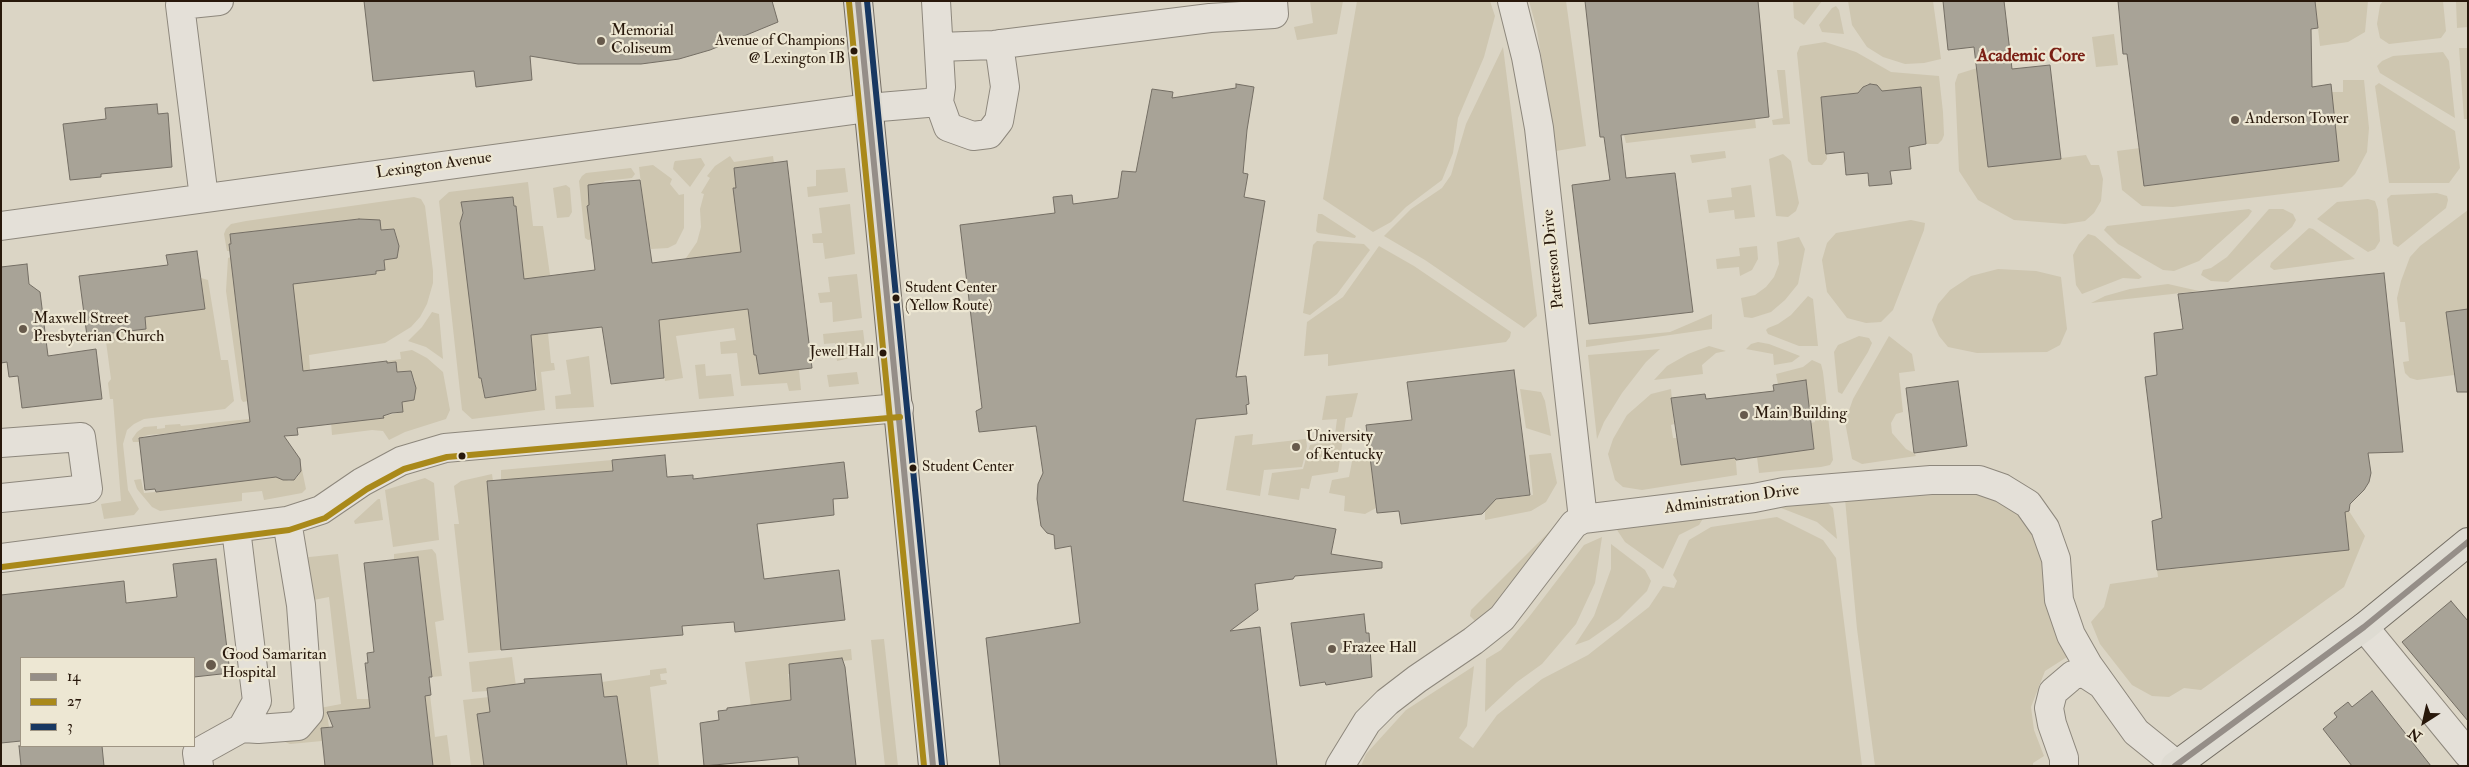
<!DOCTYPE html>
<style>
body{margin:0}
#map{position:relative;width:2469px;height:767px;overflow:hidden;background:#dbd5c5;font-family:"IM FELL Double Pica",serif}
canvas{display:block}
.frame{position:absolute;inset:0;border:2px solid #28180b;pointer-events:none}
.legend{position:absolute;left:20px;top:657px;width:175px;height:90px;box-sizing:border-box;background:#ede7d3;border:1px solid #9e9483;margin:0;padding:6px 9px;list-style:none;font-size:15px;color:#28180b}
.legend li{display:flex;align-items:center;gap:10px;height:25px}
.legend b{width:25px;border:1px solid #9e9483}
.north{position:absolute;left:2399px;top:697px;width:50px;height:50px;-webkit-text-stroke:4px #ede7d3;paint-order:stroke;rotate:215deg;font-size:14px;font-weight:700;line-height:20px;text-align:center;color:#28180b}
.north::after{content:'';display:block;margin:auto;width:18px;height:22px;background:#28180b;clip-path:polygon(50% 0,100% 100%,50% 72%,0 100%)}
</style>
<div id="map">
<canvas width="2469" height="767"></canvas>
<div class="frame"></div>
<ul class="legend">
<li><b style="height:6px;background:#958e88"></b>14</li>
<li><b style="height:6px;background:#a9891a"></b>27</li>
<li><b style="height:6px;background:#183862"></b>3</li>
</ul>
<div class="north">N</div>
</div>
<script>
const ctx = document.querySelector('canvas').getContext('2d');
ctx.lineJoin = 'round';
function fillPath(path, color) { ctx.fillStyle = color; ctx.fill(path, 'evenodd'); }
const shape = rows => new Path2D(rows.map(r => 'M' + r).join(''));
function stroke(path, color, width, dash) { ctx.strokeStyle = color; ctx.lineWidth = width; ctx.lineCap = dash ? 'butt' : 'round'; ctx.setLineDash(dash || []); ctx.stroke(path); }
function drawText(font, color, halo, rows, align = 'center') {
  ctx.font = font + ' "IM FELL Double Pica",serif'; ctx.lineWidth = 4.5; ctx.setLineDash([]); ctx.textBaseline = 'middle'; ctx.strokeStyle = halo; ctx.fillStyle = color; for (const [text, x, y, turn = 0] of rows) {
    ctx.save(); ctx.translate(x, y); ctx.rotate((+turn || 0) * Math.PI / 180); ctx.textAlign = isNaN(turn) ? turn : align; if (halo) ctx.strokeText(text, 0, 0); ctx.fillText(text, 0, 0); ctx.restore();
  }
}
fillPath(shape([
 [1310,1,1343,1,1337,34,1297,40,1294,27,1313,23],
 [1357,1,1490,1,1495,16,1484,57,1458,118,1453,153,1442,180,1406,207,1391,222,1373,232,1323,199],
 [1529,1,1566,1,1586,146,1556,151,1537,30],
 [1793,1,1822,1,1804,25,1794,18],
 [1848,1,1933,1,1941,59,1924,63,1905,64,1883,57,1867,47,1852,25],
 [2315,1,2368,1,2365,32,2348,42,2320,46],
 [2383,1,2443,1,2446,31,2441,38,2389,44,2380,38,2377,24,2380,5],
 [2456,1,2468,1,2468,27,2457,28],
 [1836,6,1839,10,1844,34,1822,32,1819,25,1832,8],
 [2114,34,2118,65,2096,67,2092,37],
 [1825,42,1856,52,1891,72,1939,76,1943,112,1944,135,1942,140,1938,144,1926,144,1921,88,1881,91,1876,85,1868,84,1863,87,1860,93,1821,97,1827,159,1822,165,1812,165,1808,161,1797,53,1800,46],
 [1503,47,1537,316,1524,328,1425,260,1384,236,1411,209,1442,188,1451,175,1466,124],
 [2468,48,2468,119,2464,119,2459,48],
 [2443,52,2449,61,2455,118,2380,73,2377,66,2382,61,2393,56],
 [1977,68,1988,167,2086,155,2091,165,2099,165,2103,179,2101,201,2094,213,2085,221,2065,224,2014,220,1978,200,1959,171,1955,83,1958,74],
 [1777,70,1785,70,1790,124,1773,125,1772,120,1783,118],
 [2343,80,2364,80,2369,128,2367,152,2355,174,2342,187,2173,207,2142,206,2122,190,2117,151,2140,148,2145,186,2339,161,2331,92,2343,92],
 [2379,83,2455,131,2460,168,2449,183,2389,183,2375,86],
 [1755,119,1756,128,1626,143,1624,135],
 [1725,151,1726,158,1692,163,1690,155],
 [1783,154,1791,161,1799,203,1796,211,1788,217,1776,216,1769,159],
 [730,156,734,162,773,156,774,163,735,168,736,188,733,188,744,254,684,261,697,242,701,227,700,209,704,194,701,193,710,178,707,176,715,166],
 [701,158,705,165,690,187,673,169,674,163,675,161],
 [653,165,672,179,670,184,679,195,684,194,684,228,676,244,668,248,651,249,646,227,639,167],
 [631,168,635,174,632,178,605,181,588,196,593,239,588,240,585,238,579,181,582,176,586,173],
 [845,168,848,192,808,197,807,187,816,186,816,170],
 [528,182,533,226,543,226,550,275,523,281,516,206,489,199,461,203,479,378,481,378,485,398,536,390,537,380,529,333,548,333,551,363,554,363,555,370,541,372,545,410,472,419,462,410,439,201,449,192],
 [566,185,570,188,572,212,569,217,557,218,553,188],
 [1751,185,1755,217,1735,219,1734,210,1709,213,1707,200,1732,197,1731,188],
 [2437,193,2447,196,2448,200,2446,208,2398,247,2393,244,2387,199,2391,195],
 [414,197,421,199,425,206,433,271,433,283,427,304,420,317,411,327,385,343,309,355,310,370,301,374,290,282,376,274,376,271,385,270,384,260,397,258,399,246,395,231,393,229,381,230,359,219,281,228,230,234,231,244,229,244,230,251,227,251,224,234,226,229,231,224,246,221],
 [2368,199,2375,201,2378,210,2380,241,2375,249,2368,252,2317,219,2337,202],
 [850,204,855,254,825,259,823,243,813,243,812,234,822,233,819,208],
 [2249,209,2252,211,2248,217,2199,261,2174,271,2163,270,2118,244,2104,230,2107,226],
 [2269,209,2283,209,2293,214,2296,220,2292,227,2228,282,2211,281,2201,275,2203,270,2211,268,2227,257],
 [2468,210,2468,309,2447,312,2454,375,2417,380,2410,378,2405,373,2403,362,2409,361,2405,322,2400,322,2397,298,2401,281,2410,257,2420,246],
 [1318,214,1322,214,1356,236,1355,238,1318,233,1316,231],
 [1911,220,1925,223,1924,230,1893,310,1881,322,1866,323,1847,318,1827,292,1822,260,1827,243,1836,233],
 [2309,228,2313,229,2355,259,2274,270,2270,267,2271,263],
 [2088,234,2095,236,2142,277,2139,279,2123,278,2082,294,2076,285,2073,255,2079,244],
 [1799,237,1805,249,1798,284,1785,300,1771,312,1752,318,1744,317,1741,298,1755,295,1766,287,1774,277,1779,264,1777,242],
 [1317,241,1364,244,1370,250,1337,294,1310,315,1303,313,1313,245],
 [1379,246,1414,266,1511,332,1510,337,1506,342,1328,366,1328,354,1304,356,1307,322,1343,297],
 [1757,246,1758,259,1752,270,1740,276,1739,267,1717,269,1716,259,1740,256,1739,248],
 [231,257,248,401,243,402,241,399,226,291,228,258],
 [1998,269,2036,271,2061,277,2067,329,2060,345,2047,352,1977,353,1948,347,1939,336,1932,320,1938,304,1950,290,1971,276],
 [857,274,862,318,833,322,832,302,820,303,818,293,830,292,828,277],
 [201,278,208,280,221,360,228,360,234,401,225,409,144,419,134,424,127,430,123,444,128,490,139,509,134,515,104,519,101,504,121,501,113,399,110,399,108,383,111,379,105,334,146,329,142,296,204,309],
 [2168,284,2199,291,2091,303,2105,296,2130,289],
 [1808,296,1813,299,1818,346,1799,346,1768,334,1766,330,1768,328,1778,324,1791,315],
 [750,307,754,355,756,355,759,374,799,370,801,390,789,391,787,383,741,386,737,353,721,354,720,342,736,340,734,328,676,336,683,378,665,381,657,318],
 [432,312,439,314,443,359,426,347,408,341,422,327],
 [1712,314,1712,329,1586,347,1586,340,1670,332],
 [863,330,866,354,837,361,835,343,824,344,823,334],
 [1859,336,1869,338,1872,343,1868,352,1842,394,1838,392,1834,352,1838,345],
 [1889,336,1912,354,1915,371,1899,373,1903,412,1896,414,1891,423,1892,433,1906,449,1914,453,1916,456,1862,464,1852,459,1845,422,1853,399],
 [1758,342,1769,344,1800,356,1792,362,1774,365,1773,354,1746,349,1751,344],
 [1709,346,1726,351,1716,353,1702,365,1703,374,1654,380,1667,366,1688,354],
 [1660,349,1646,362,1622,393,1604,422,1597,439,1588,355],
 [412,350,427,358,443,372,450,410,446,419,405,432,389,440,383,431,372,430,332,435,331,422,383,418,383,416,403,412,402,402,414,400,415,381,410,371,397,372,396,362,387,363,387,361,401,359,400,352],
 [589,356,594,407,556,409,555,396,571,394,566,360],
 [1812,360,1821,364,1823,372,1833,460,1830,465,1821,467,1759,473,1756,449,1782,453,1814,449,1811,423,1815,422,1813,408,1809,408,1806,381,1778,384,1776,374,1803,367],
 [705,364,706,376,731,374,734,396,699,399,695,365],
 [857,372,859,384,829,387,827,375],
 [1520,389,1541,392,1545,401,1551,436,1526,428],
 [1671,389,1674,424,1671,425,1673,438,1677,438,1681,465,1712,461,1735,451,1737,475,1642,490,1623,487,1615,480,1608,454,1613,439,1627,415,1651,394],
 [1358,393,1352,417,1346,418,1338,472,1312,476,1309,489,1301,488,1299,500,1268,495,1272,473,1303,469,1310,445,1326,442,1325,436,1335,435,1337,419,1322,420,1326,396],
 [249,419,250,424,245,423,186,430,186,432,148,435,139,438,140,442,133,442,132,439,137,432,144,427,157,426,157,429,165,428,165,425,180,424,181,426],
 [1253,434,1252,445,1306,439,1307,446,1302,467,1264,470,1260,496,1226,490,1235,436],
 [1354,451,1362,451,1363,457,1370,456,1376,508,1365,514,1344,511,1345,496,1329,493,1332,480,1349,477],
 [1551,453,1557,483,1546,502,1531,511,1485,520,1485,511,1487,509,1485,501,1533,495,1529,455],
 [612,460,613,471,501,480,501,470],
 [301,465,306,489,302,493,264,500,262,491,242,493,242,501,160,511,152,507,137,489,134,480,141,479,144,493,178,490,178,486,272,474,289,481,297,478,301,471],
 [492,474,493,481,487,482,501,650,468,653,454,524,459,524,454,486,461,481],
 [425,478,434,483,439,540,393,547,385,490],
 [1977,493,2010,502,2029,519,2047,556,2057,622,2067,657,2045,671,2031,707,2034,730,2044,756,2033,763,2033,766,1875,766,1857,629,1845,499],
 [378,499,380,499,383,520,355,524,354,521],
 [1828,503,1833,508,1837,539,1817,522,1776,506],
 [2349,511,2365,536,2344,587,2201,690,2184,688,2169,697,2152,696,2132,685,2100,644,2091,622,2104,607,2110,584,2158,577,2157,570,2184,568,2184,563,2348,550,2345,512],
 [1704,517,1699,525,1679,535,1663,569,1625,542,1615,527],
 [1777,517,1823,540,1836,558,1862,766,1361,766,1366,754,1406,710,1474,666,1467,726,1459,738,1473,748,1497,715,1542,679,1588,655,1649,607,1663,586,1674,588,1677,581,1673,575,1689,540,1711,527],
 [1551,530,1536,560,1479,625,1470,616,1471,610],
 [1602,537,1595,583,1576,624,1542,664,1517,682,1485,712,1486,659,1501,650,1529,617,1584,545],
 [1611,544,1645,570,1651,581,1647,591,1619,619,1589,640,1575,645,1594,616,1611,569],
 [432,549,436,554,444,620,435,622,442,676,432,677,430,655,427,655,424,608,420,592,422,592,418,557,394,560,394,554],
 [338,554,357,699,372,699,374,710,327,713,329,727,322,741,290,744,285,742,286,737,320,708,341,704,329,597,308,601,300,558],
 [884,639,898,766,885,766,871,640],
 [851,649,852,660,843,661,842,658,789,664,790,674,788,674,793,702,751,707,745,662],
 [512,657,516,686,488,688,488,691,472,692,469,662],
 [666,668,667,673,660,674,661,680,666,680,667,684,650,687,659,766,627,766,604,697,602,682,650,675,650,670],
 [430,695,435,737,447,735,451,766,433,766,422,696],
 [489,697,491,712,477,714,484,766,471,766,463,700]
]), '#cec6b0');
const building = shape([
 [364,1,772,1,778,22,710,50,679,59,641,64,578,64,530,56,532,80,476,87,474,71,373,81,364,1],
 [1585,1,1758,1,1769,117,1621,135,1626,178,1675,173,1693,312,1589,324,1572,185,1610,180,1604,137,1600,137,1585,1],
 [1943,1,2004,1,2012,69,2050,65,2061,159,1988,167,1974,47,1948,50,1943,1],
 [2118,1,2315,1,2318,28,2311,29,2312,87,2331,84,2339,161,2144,186,2127,54,2123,54,2118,1],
 [1236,84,1254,87,1247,130,1243,173,1248,174,1244,197,1265,201,1236,377,1246,376,1249,404,1246,405,1247,414,1196,419,1183,501,1336,529,1331,554,1382,562,1382,568,1295,576,1293,579,1255,584,1258,610,1230,631,1260,627,1277,766,1000,766,986,638,1080,623,1071,546,1055,549,1054,535,1047,533,1041,526,1037,499,1038,484,1043,473,1036,426,979,432,976,411,982,408,960,225,1055,213,1053,197,1072,195,1073,204,1118,198,1122,171,1136,172,1152,89,1173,92,1172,98,1236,88,1236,84],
 [1870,84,1877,85,1882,91,1921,87,1926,144,1909,147,1911,169,1890,171,1892,184,1869,186,1868,173,1846,175,1844,152,1826,154,1821,97,1858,93,1863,87,1870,84],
 [157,104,158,114,168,113,172,167,101,174,101,177,70,180,63,124,106,119,105,108,157,104],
 [787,161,812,368,759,374,756,355,754,355,748,309,659,320,664,378,611,384,602,327,531,335,536,390,485,398,481,378,479,378,468,289,460,223,463,213,461,202,513,197,514,206,516,206,524,279,595,270,587,206,589,205,588,185,604,183,640,180,652,263,741,252,733,188,736,188,734,168,787,161],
 [359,219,380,220,381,230,394,229,399,246,397,258,384,260,385,270,376,271,376,274,293,284,303,371,387,361,387,363,396,362,397,372,411,371,416,388,414,400,402,402,403,412,392,413,383,416,384,418,297,428,298,435,284,436,300,459,301,471,294,480,283,480,276,477,156,492,155,489,145,490,139,438,250,422,229,244,231,244,230,234,359,219],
 [197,251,205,309,145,317,146,329,87,336,79,276,168,265,166,255,197,251],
 [27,264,29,284,40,292,48,356,96,349,102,399,22,408,18,376,9,377,7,362,1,363,1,267,27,264],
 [2384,273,2403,452,2368,453,2371,473,2369,482,2364,490,2350,504,2349,511,2345,512,2349,550,2157,570,2152,521,2162,518,2145,377,2157,375,2154,333,2183,329,2178,294,2384,273],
 [2468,309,2468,392,2457,392,2446,312,2468,309],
 [1514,370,1530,495,1496,499,1482,514,1401,524,1399,511,1377,513,1366,425,1412,420,1407,382,1514,370],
 [1806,380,1814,449,1736,460,1735,458,1681,465,1671,398,1705,394,1706,399,1774,391,1773,385,1806,380],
 [1958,381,1967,446,1914,453,1906,388,1958,381],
 [665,455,667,477,693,475,693,479,844,462,848,498,833,499,834,515,757,524,764,579,839,570,845,620,735,632,734,622,682,626,683,635,501,650,487,481,613,471,612,460,665,455],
 [418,557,432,677,429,677,431,695,425,696,433,766,325,766,321,728,333,727,327,712,370,708,365,663,368,663,367,653,374,652,364,563,418,557],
 [216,559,230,673,194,677,194,658,21,658,21,741,1,743,1,595,124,581,126,603,177,597,173,564,216,559],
 [2451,601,2468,621,2468,721,2402,642,2451,601],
 [1364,614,1366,633,1369,633,1372,677,1326,685,1325,682,1300,686,1291,623,1364,614],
 [842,658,845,667,856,766,799,766,798,757,704,766,700,723,719,720,718,711,727,710,727,708,791,700,789,664,842,658],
 [601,674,604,697,617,696,627,766,484,766,477,714,490,712,487,688,525,683,524,679,601,674],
 [2372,691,2431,766,2352,766,2323,729,2337,717,2334,713,2348,702,2352,707,2372,691],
 [19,746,102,746,104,766,21,766,19,746]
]);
fillPath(building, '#a8a397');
stroke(building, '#746e64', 1);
const minor = shape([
 [1512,1,1526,57,1539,128,1583,519],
 [939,47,994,45,1210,18,1274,14,1273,1],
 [939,102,948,127,973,136,989,134,999,121,1005,87,999,44],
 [204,198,180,5,219,1],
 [1,226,868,108,939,102,941,87,936,1],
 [1,443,81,437,88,489,1,498],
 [1,558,287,521,321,510,362,482,401,461,445,448,899,408],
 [2364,627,2468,754],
 [242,728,258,729,298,726,309,713,301,605,287,521],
 [199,766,197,753,242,728,257,701,236,529],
 [1340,766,1367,722,1387,702,1417,679,1473,641,1502,618,1574,524,1583,519,1754,498,1784,492,1931,480,1979,480,2002,488,2028,504,2045,528,2056,559,2059,600,2071,635,2088,665,2136,732,2178,766],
 [2064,766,2064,758,2052,724,2049,708,2053,692,2073,675,2084,673,2101,684]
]);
const major = shape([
 [858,1,933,766],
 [2175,766,2364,627,2468,542]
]);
stroke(minor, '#8d877c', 30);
stroke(major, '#746e64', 30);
stroke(minor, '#e4e0d8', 28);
stroke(major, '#dedbd2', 28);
stroke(shape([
 [858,1,933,766],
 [2175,766,2364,627,2468,542]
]), '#958e88', 6);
stroke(shape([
 [849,2,924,766],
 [2,567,289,530,325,518,367,489,404,469,447,457,900,417]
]), '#a9891a', 6);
stroke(shape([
 [867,1,942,765]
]), '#183862', 6);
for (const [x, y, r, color] of [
 [601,41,5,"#675a4c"],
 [854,51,4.5,"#28180b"],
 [2235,120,5,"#675a4c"],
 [896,298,4.5,"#28180b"],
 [23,329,5,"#675a4c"],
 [883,353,4.5,"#28180b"],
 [1744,415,5,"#675a4c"],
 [1296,447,5,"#675a4c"],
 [462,456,4.5,"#28180b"],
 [913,468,4.5,"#28180b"],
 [1332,649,5,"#675a4c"],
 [211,665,6,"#675a4c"]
]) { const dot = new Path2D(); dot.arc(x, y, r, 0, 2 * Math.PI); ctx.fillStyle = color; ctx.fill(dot); stroke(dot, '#ede7d3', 2); }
drawText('15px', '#28180b', '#ede7d3', [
 ["Avenue of Champions",845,42],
 ["@ Lexington IB",845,60],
 ["Student Center",905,289,"left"],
 ["(Yellow Route)",905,307,"left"],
 ["Jewell Hall",874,353],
 ["Student Center",922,468,"left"]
], 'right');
drawText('16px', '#28180b', '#ede7d3', [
 ["Memorial",611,32],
 ["Coliseum",611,50],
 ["Anderson Tower",2245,120],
 ["Maxwell Street",33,320],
 ["Presbyterian Church",33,338],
 ["Main Building",1754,415],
 ["University",1306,438],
 ["of Kentucky",1306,456],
 ["Frazee Hall",1342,649],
 ["Good Samaritan",222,656],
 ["Hospital",222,674]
], 'left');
drawText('16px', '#28180b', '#ede7d3', [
 ["Lexington Avenue",434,166,-8],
 ["Patterson Drive",1554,259,-96],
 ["Administration Drive",1732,500,-8]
]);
drawText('bold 18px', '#7a1f14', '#ede7d3', [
 ["Academic Core",2031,57]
]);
</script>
